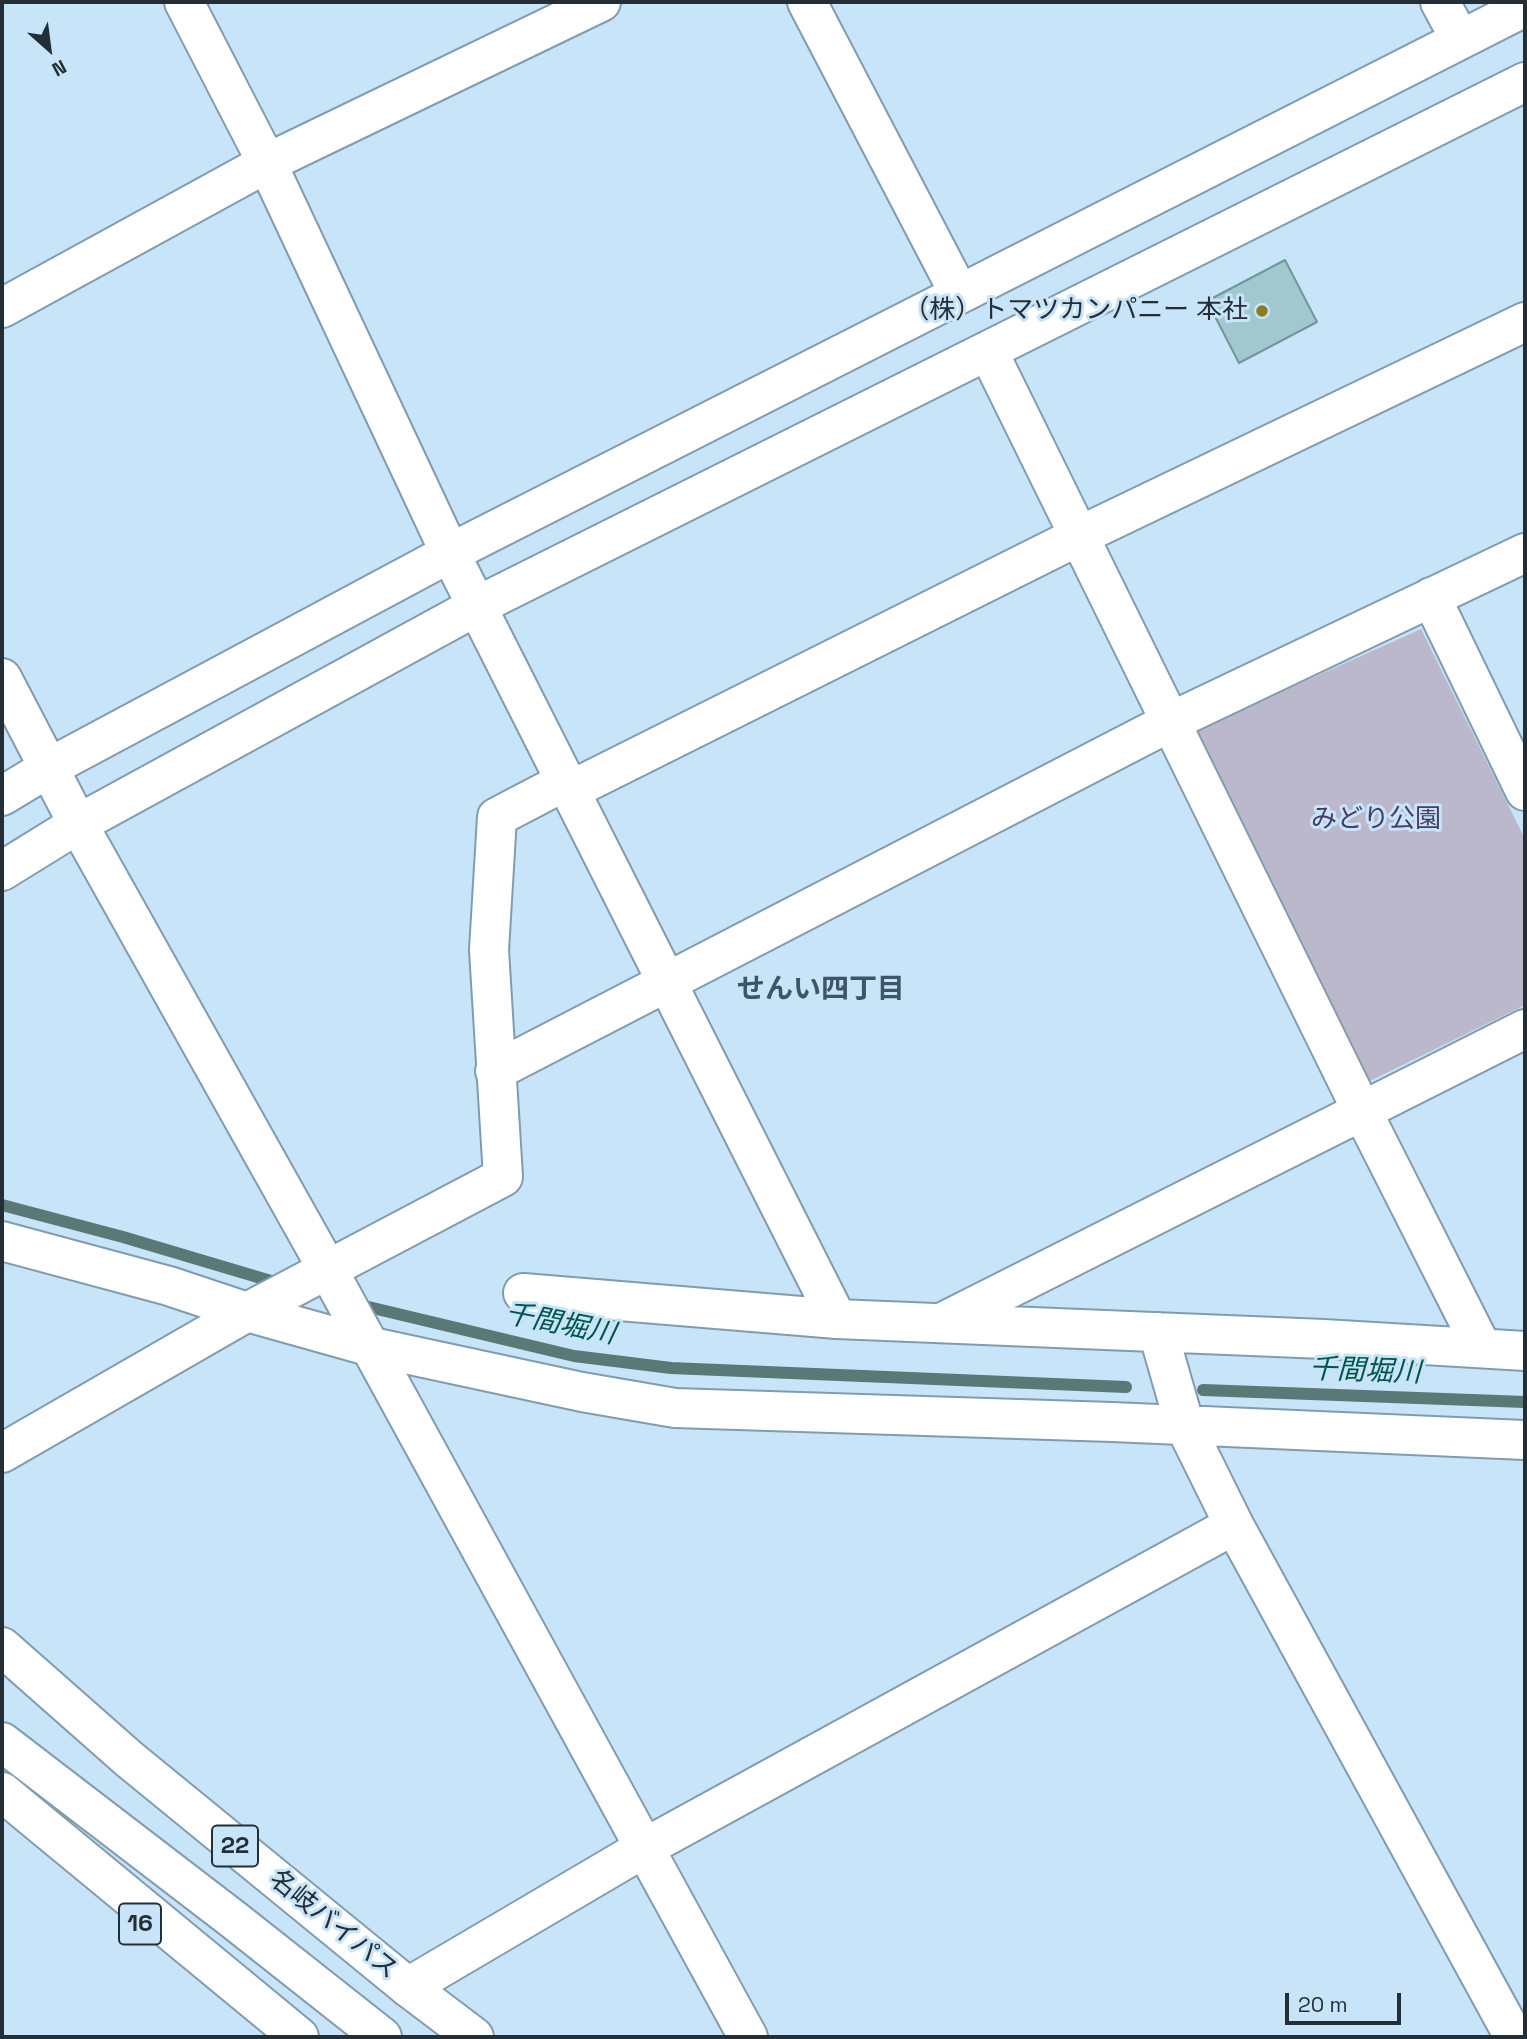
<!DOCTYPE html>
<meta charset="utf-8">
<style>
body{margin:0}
#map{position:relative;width:1527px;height:2039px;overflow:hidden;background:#c7e4f8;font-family:"Space Grotesk",sans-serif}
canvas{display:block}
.frame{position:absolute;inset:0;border:4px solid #232e36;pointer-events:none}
.north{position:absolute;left:14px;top:14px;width:70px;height:70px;-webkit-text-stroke:5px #c7e4f8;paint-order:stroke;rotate:152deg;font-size:19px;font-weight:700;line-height:28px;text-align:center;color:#232e36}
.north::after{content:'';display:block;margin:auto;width:24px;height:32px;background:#232e36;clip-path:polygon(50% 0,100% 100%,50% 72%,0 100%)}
.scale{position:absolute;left:1285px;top:1993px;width:116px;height:32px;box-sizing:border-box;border:4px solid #232e36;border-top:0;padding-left:9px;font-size:21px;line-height:24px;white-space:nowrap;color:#232e36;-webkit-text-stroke:5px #c7e4f8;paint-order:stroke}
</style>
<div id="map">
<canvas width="1527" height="2039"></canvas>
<div class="frame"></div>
<div class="north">N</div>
<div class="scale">20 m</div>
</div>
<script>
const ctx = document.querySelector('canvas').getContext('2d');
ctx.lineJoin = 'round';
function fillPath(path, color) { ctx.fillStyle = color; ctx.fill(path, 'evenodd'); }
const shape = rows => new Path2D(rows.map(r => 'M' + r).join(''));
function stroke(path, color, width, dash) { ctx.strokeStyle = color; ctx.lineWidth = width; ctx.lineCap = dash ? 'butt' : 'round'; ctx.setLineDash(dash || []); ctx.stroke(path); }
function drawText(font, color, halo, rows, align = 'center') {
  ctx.font = font + ' "Space Grotesk","Noto Sans JP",sans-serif'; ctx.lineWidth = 6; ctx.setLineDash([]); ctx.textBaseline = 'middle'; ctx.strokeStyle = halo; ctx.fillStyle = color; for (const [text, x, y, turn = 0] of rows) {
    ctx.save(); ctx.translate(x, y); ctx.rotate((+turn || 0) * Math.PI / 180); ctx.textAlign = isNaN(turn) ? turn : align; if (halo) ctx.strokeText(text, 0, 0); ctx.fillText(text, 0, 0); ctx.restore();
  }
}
fillPath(shape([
 [1421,629,1525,839,1525,1005,1366,1083,1192,732]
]), '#bcb8cb');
stroke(shape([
 [2,1205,123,1237,281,1284],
 [356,1304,574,1356,671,1368,1126,1387],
 [1203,1390,1525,1402]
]), '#5a7876', 12);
const building = shape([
 [1285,260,1317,322,1239,363,1207,301,1285,260]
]);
fillPath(building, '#a1c8cf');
stroke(building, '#72969d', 2);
const street = shape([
 [807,2,959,293],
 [1440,2,1460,39],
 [2,308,267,163,601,2],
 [988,351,1362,1111,1482,1348],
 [1431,597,1525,791],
 [2,678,78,824,328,1270,748,2037],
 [569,791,1079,536,1525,322],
 [495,1071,1170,722,1525,553],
 [2,1241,169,1286,247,1312,368,1346,582,1392,675,1408,1112,1422,1525,1440],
 [523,1293,837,1319,1324,1339,1525,1351],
 [943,1322,1525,1029],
 [1158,1332,1185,1426,1234,1525,1514,2037],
 [2,1453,247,1312,503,1177,489,950,497,817,564,782],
 [408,1987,646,1847,1234,1525]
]);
const secondary = shape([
 [184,2,267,163,450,553,837,1319],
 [2,796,50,767,450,553,1525,7],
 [2,871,78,824,477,606,1525,82]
]);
const highway = shape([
 [2,1647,129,1759,408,1987,474,2037],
 [2,1742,234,1920,382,2037],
 [2,1792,299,2037]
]);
stroke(street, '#819caf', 42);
stroke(secondary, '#819caf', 42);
stroke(highway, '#819caf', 42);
stroke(street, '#fff', 38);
stroke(secondary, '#fff', 38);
stroke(highway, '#fff', 38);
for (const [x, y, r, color] of [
 [1262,311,7,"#8e7b21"]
]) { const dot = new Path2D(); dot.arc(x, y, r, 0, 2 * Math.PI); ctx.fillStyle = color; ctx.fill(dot); stroke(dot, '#c7e4f8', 2.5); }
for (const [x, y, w] of [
 [235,1846,46],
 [140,1924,42]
]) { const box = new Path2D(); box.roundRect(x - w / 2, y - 20.5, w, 41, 5); ctx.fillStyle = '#c7e4f8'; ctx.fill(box); stroke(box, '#232e36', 2); }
drawText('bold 24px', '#232e36', null, [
 ["22",235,1846],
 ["16",140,1924]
]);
drawText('26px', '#232e36', '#c7e4f8', [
 ["（株）トマツカンパニー 本社",1248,311]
], 'right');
drawText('26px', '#483b67', '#c7e4f8', [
 ["みどり公園",1376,820]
]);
drawText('26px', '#232e36', '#c7e4f8', [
 ["名岐バイパス",333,1925,39]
]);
drawText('bold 28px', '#3d5566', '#c7e4f8', [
 ["せんい四丁目",821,990]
]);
drawText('italic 28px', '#00554b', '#c7e4f8', [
 ["千間堀川",560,1325,11],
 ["千間堀川",1365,1372,2]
]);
</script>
